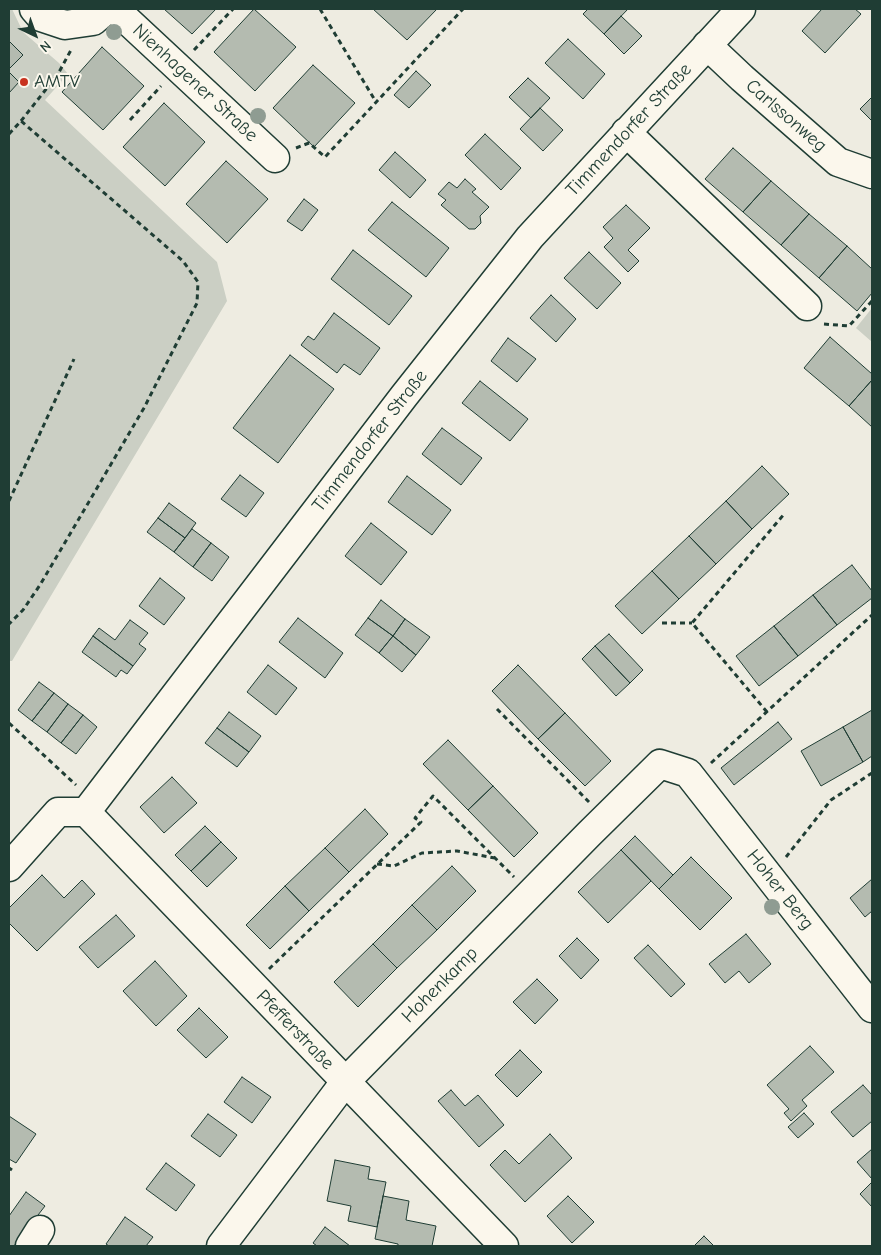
<!DOCTYPE html>
<meta charset="utf-8">
<style>
body{margin:0}
#map{position:relative;width:881px;height:1255px;overflow:hidden;background:#eeece1;font-family:"Comic Neue",sans-serif}
canvas{display:block}
.frame{position:absolute;inset:0;border:10px solid #1f3d34;pointer-events:none}
.north{position:absolute;left:10px;top:10px;width:50px;height:50px;-webkit-text-stroke:4px #fbf7ec;paint-order:stroke;rotate:138deg;font-size:14px;font-weight:700;line-height:20px;text-align:center;color:#1f3d34}
.north::after{content:'';display:block;margin:auto;width:18px;height:22px;background:#1f3d34;clip-path:polygon(50% 0,100% 100%,50% 72%,0 100%)}
</style>
<div id="map">
<canvas width="881" height="1255"></canvas>
<div class="frame"></div>
<div class="north">N</div>
</div>
<script>
const ctx = document.querySelector('canvas').getContext('2d');
ctx.lineJoin = 'round';
function fillPath(path, color) { ctx.fillStyle = color; ctx.fill(path, 'evenodd'); }
const shape = rows => new Path2D(rows.map(r => 'M' + r).join(''));
function stroke(path, color, width, dash) { ctx.strokeStyle = color; ctx.lineWidth = width; ctx.lineCap = dash ? 'butt' : 'round'; ctx.setLineDash(dash || []); ctx.stroke(path); }
function drawText(font, color, halo, rows, align = 'center') {
  ctx.font = font + ' "Comic Neue",sans-serif'; ctx.lineWidth = 4; ctx.setLineDash([]); ctx.textBaseline = 'middle'; ctx.strokeStyle = halo; ctx.fillStyle = color; for (const [text, x, y, turn = 0] of rows) {
    ctx.save(); ctx.translate(x, y); ctx.rotate((+turn || 0) * Math.PI / 180); ctx.textAlign = isNaN(turn) ? turn : align; if (halo) ctx.strokeText(text, 0, 0); ctx.fillText(text, 0, 0); ctx.restore();
  }
}
fillPath(shape([
 [9,9,12,9,23,32,59,63,68,74,45,100,217,262,227,301,12,661,9,661],
 [872,308,872,342,856,328]
]), '#cbcfc4');
const building = shape([
 [164,9,216,9,192,34,164,9],
 [254,9,296,47,255,91,214,52,254,9],
 [373,9,437,9,407,40,373,9],
 [588,9,628,9,604,34,583,14,588,9],
 [822,9,855,9,861,14,825,53,802,31,822,9],
 [621,16,642,36,624,54,604,34,621,16],
 [568,39,605,74,583,99,545,63,568,39],
 [9,41,23,55,9,69,9,41],
 [102,47,144,86,103,130,62,92,102,47],
 [313,65,355,103,314,147,273,108,313,65],
 [416,71,431,85,409,108,394,95,416,71],
 [9,72,19,82,9,93,9,72],
 [528,78,550,98,531,118,509,97,528,78],
 [872,97,872,121,860,109,872,97],
 [164,103,205,142,165,186,123,147,164,103],
 [540,108,563,130,543,151,520,129,540,108],
 [485,134,521,168,501,190,465,155,485,134],
 [733,148,771,181,743,212,705,179,733,148],
 [395,152,426,180,410,198,379,170,395,152],
 [226,161,268,199,227,243,186,204,226,161],
 [465,179,476,189,472,192,489,207,480,216,481,223,475,229,469,229,441,205,446,200,438,194,449,182,457,188,465,179],
 [771,181,809,214,781,245,743,212,771,181],
 [304,199,318,210,302,231,287,221,304,199],
 [392,202,449,248,426,277,368,230,392,202],
 [626,205,650,228,628,250,639,261,628,272,604,247,613,238,603,227,626,205],
 [809,214,847,246,819,278,781,245,809,214],
 [847,246,872,269,872,293,857,311,819,278,847,246],
 [353,250,412,296,389,325,331,279,353,250],
 [589,252,621,283,597,309,564,278,589,252],
 [551,295,576,319,556,342,530,318,551,295],
 [334,313,380,348,360,375,344,364,337,373,301,345,308,336,314,340,334,313],
 [830,337,872,374,872,380,849,406,804,368,830,337],
 [508,338,536,359,517,382,491,361,508,338],
 [290,355,334,389,278,463,233,428,290,355],
 [872,380,872,427,849,406,872,380],
 [480,381,528,419,510,441,462,403,480,381],
 [442,428,482,458,461,485,422,454,442,428],
 [762,466,789,494,752,529,726,501,762,466],
 [240,475,264,493,246,517,221,499,240,475],
 [407,476,451,510,432,535,388,502,407,476],
 [726,501,752,529,716,564,689,536,726,501],
 [169,503,196,523,185,538,158,518,169,503],
 [158,518,185,538,174,552,147,532,158,518],
 [371,523,407,552,381,585,345,556,371,523],
 [192,529,211,543,193,567,174,552,192,529],
 [689,536,716,564,679,599,652,571,689,536],
 [211,543,229,557,212,581,193,567,211,543],
 [852,565,872,591,872,598,837,625,813,595,852,565],
 [652,571,679,599,642,634,615,606,652,571],
 [160,578,185,598,164,625,139,606,160,578],
 [813,595,837,625,798,656,774,626,813,595],
 [381,600,405,619,393,636,368,618,381,600],
 [298,618,343,653,325,678,279,642,298,618],
 [368,618,393,636,379,653,355,635,368,618],
 [405,619,430,637,416,655,393,636,405,619],
 [130,620,148,633,139,644,146,649,133,666,93,636,99,628,115,640,130,620],
 [774,626,798,656,759,686,736,656,774,626],
 [609,634,643,670,630,683,595,646,609,634],
 [93,636,133,666,127,674,121,670,116,677,82,652,93,636],
 [393,636,416,655,402,672,379,653,393,636],
 [595,646,630,683,616,696,582,659,595,646],
 [268,665,297,688,276,715,247,692,268,665],
 [518,665,565,713,538,739,492,691,518,665],
 [39,682,54,693,32,721,18,710,39,682],
 [54,693,68,704,47,732,32,721,54,693],
 [68,704,83,715,61,743,47,732,68,704],
 [872,710,872,756,863,762,843,727,872,710],
 [229,712,261,736,249,752,217,728,229,712],
 [565,713,611,761,585,786,538,739,565,713],
 [83,715,97,727,76,754,61,743,83,715],
 [778,722,792,739,734,785,721,768,778,722],
 [843,727,863,762,821,786,801,751,843,727],
 [217,728,249,752,237,767,205,743,217,728],
 [448,740,493,786,468,810,423,764,448,740],
 [172,777,197,803,164,833,140,807,172,777],
 [493,786,538,833,514,857,468,810,493,786],
 [365,809,388,834,349,872,325,848,365,809],
 [205,826,221,842,191,871,175,855,205,826],
 [635,836,673,875,659,889,621,850,635,836],
 [221,842,237,858,207,887,191,871,221,842],
 [325,848,349,872,309,911,285,886,325,848],
 [621,850,651,881,608,923,578,892,621,850],
 [691,857,732,898,700,930,659,889,691,857],
 [452,866,476,891,437,930,412,905,452,866],
 [42,875,64,898,82,880,95,894,37,951,9,923,9,908,42,875],
 [872,879,872,911,865,917,850,898,872,879],
 [285,886,309,911,270,949,246,925,285,886],
 [412,905,437,930,397,968,373,944,412,905],
 [116,915,135,936,98,968,79,947,116,915],
 [746,934,771,964,749,983,739,971,725,983,709,964,746,934],
 [577,938,599,960,581,979,559,956,577,938],
 [373,944,397,968,358,1007,334,982,373,944],
 [648,945,685,984,671,997,634,958,648,945],
 [155,961,187,996,156,1026,123,991,155,961],
 [537,979,558,1000,535,1024,513,1002,537,979],
 [199,1008,228,1037,206,1058,177,1030,199,1008],
 [810,1046,834,1072,802,1100,807,1106,791,1121,784,1113,789,1109,767,1085,810,1046],
 [520,1050,542,1072,517,1097,495,1075,520,1050],
 [242,1077,271,1097,252,1123,224,1102,242,1077],
 [863,1085,872,1095,872,1121,853,1137,831,1112,863,1085],
 [451,1090,465,1106,478,1095,504,1125,479,1147,438,1101,451,1090],
 [804,1113,814,1124,798,1138,788,1127,804,1113],
 [208,1114,237,1135,220,1157,191,1136,208,1114],
 [9,1116,36,1134,16,1163,9,1159,9,1116],
 [550,1134,572,1158,525,1202,490,1165,505,1150,519,1164,550,1134],
 [872,1149,872,1179,857,1162,872,1149],
 [335,1160,370,1167,368,1179,386,1182,377,1227,348,1221,351,1206,327,1201,335,1160],
 [166,1163,195,1185,176,1211,146,1189,166,1163],
 [872,1182,872,1207,860,1194,872,1182],
 [26,1192,45,1206,14,1246,9,1246,9,1216,26,1192],
 [383,1196,409,1201,406,1220,436,1226,432,1246,398,1246,398,1244,375,1239,383,1196],
 [568,1196,594,1222,572,1243,547,1216,568,1196],
 [125,1217,153,1237,146,1246,109,1246,106,1244,125,1217],
 [325,1227,350,1246,317,1246,313,1243,325,1227],
 [704,1236,714,1246,694,1246,704,1236]
]);
fillPath(building, '#b4bbb0');
stroke(building, '#1f3d34', 1);
const minor = shape([
 [34,9,41,17,65,25,93,21,107,9],
 [115,9,275,158],
 [707,45,742,78,838,162,872,174],
 [626,132,807,306],
 [86,812,404,396,530,237,741,9],
 [86,812,504,1246],
 [9,867,58,812,86,812],
 [30,1246,40,1230],
 [221,1246,345,1082,589,834,660,764,688,773,872,1008]
]);
stroke(minor, '#1f3d34', 31);
stroke(shape([
 [320,9,376,102],
 [194,50,233,9],
 [130,120,161,86],
 [21,121,58,74,71,50],
 [9,134,21,121,183,261,198,282,197,303,144,408,40,585,23,610,9,624],
 [296,148,309,143,325,157,463,9],
 [824,324,849,326,872,301],
 [9,501,74,359],
 [662,623,692,623],
 [497,709,589,802],
 [767,712,692,623,785,513],
 [9,723,76,785],
 [711,763,872,615],
 [786,857,831,800,872,773],
 [377,864,394,866,422,853,457,851,495,858],
 [269,969,421,822,415,818,433,796,514,877],
 [9,1168,12,1170]
]), '#1f3d34', 3, [5, 4]);
stroke(minor, '#fbf7ec', 28);
ctx.fillStyle = '#8f9c92';
for (const [x, y] of [
 [114,32],
 [258,116],
 [772,907]
]) { ctx.beginPath(); ctx.arc(x, y, 8, 0, 2 * Math.PI); ctx.fill(); }
for (const [x, y, r, color] of [
 [24,82,5,"#c8321e"]
]) { const dot = new Path2D(); dot.arc(x, y, r, 0, 2 * Math.PI); ctx.fillStyle = color; ctx.fill(dot); stroke(dot, '#fbf7ec', 2); }
drawText('19px', '#1f3d34', '#fbf7ec', [
 ["AMTV",34,82]
], 'left');
drawText('19px', '#1f3d34', '#fbf7ec', [
 ["Nienhagener Straße",195,83,43],
 ["Carlssonweg",786,116,41],
 ["Timmendorfer Straße",629,130,-47],
 ["Timmendorfer Straße",370,441,-52],
 ["Hoher Berg",780,890,52],
 ["Hohenkamp",440,985,-45],
 ["Pfefferstraße",295,1030,46]
]);
</script>
